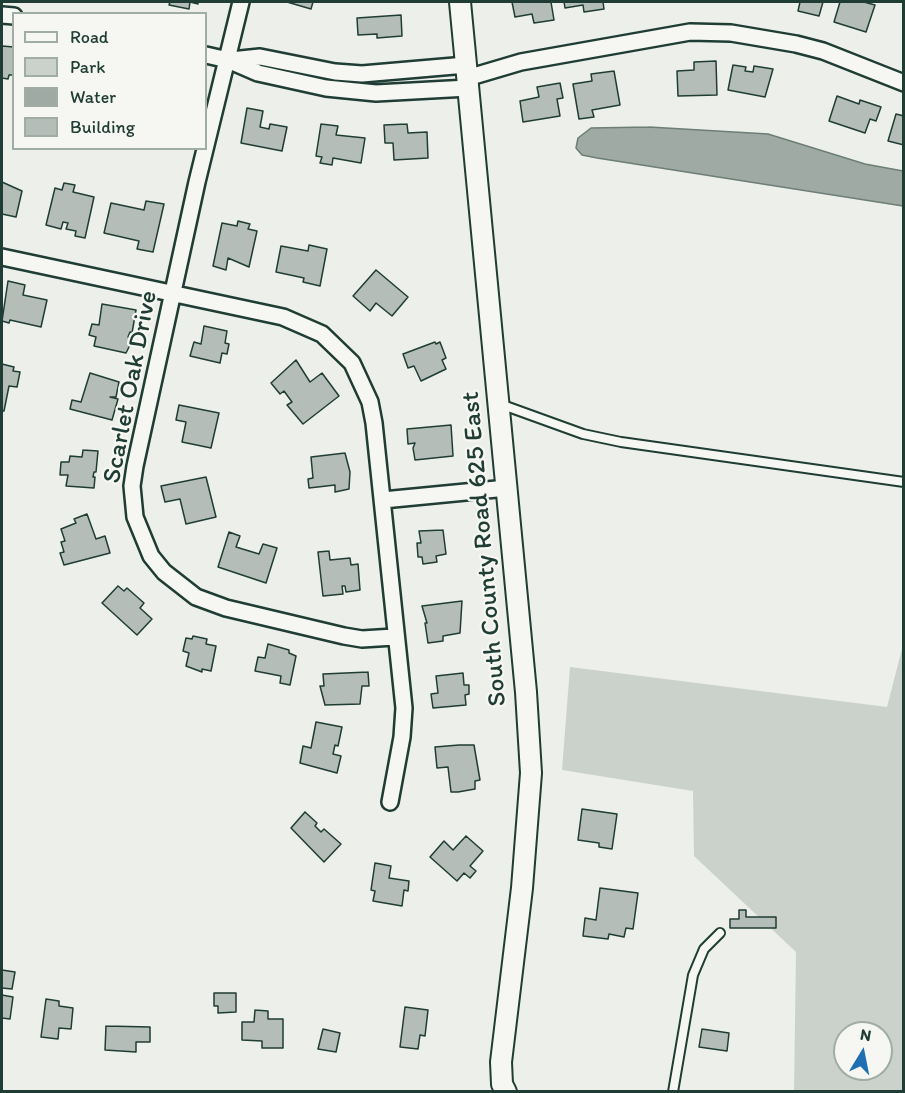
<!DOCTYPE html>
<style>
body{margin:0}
#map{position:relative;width:905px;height:1093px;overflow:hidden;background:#edefea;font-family:Itim,sans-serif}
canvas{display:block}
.frame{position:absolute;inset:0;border:3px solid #1f3d34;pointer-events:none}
.legend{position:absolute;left:12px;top:12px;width:195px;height:138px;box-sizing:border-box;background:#f6f6f2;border:2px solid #a0aca6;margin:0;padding:8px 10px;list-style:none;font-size:18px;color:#1f3d34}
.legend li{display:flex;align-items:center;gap:12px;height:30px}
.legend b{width:30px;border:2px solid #a0aca6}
.north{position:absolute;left:833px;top:1021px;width:60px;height:60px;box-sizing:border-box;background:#f6f6f2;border:2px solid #a0aca6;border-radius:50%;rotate:10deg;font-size:16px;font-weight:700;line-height:24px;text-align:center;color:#1f3d34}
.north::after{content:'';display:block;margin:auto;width:21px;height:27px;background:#1f6fb2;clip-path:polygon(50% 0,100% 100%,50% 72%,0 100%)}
</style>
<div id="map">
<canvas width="905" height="1093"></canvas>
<div class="frame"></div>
<ul class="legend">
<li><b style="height:8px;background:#f6f6f2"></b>Road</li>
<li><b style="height:16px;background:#cbd2cc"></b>Park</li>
<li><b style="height:16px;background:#9faaa4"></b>Water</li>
<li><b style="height:16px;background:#b4bdb8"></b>Building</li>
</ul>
<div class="north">N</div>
</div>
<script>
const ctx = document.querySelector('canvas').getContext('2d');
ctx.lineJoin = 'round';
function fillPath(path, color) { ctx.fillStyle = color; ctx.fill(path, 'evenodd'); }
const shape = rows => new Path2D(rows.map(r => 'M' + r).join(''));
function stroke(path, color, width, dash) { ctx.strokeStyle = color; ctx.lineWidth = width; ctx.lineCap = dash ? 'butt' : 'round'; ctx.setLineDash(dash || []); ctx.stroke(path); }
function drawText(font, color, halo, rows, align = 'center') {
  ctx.font = font + ' Itim,sans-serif'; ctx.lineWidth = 4.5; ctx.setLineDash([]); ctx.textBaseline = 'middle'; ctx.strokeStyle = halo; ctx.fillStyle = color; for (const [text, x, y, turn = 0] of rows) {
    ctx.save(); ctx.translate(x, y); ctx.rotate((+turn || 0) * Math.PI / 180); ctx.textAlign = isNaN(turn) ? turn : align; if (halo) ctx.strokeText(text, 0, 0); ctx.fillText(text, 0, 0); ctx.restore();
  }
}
fillPath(shape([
 [903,645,903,1091,794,1091,796,952,694,856,693,791,562,770,570,667,887,707],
 [845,1033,881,1033,881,1069,845,1069]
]), '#cbd2cc');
const water = shape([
 [649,127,768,134,865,164,903,171,903,206,597,158,582,155,576,148,578,138,591,128,649,127]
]);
fillPath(water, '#9faaa4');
stroke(water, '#6c7e77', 1.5);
const building = shape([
 [170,2,198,2,198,4,190,2,189,9,169,5,170,2],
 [287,2,313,2,311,9,287,2],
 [512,2,551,2,554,20,534,23,532,14,515,17,512,2],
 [564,2,603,2,604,9,584,12,583,5,565,8,564,2],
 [800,2,823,2,819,16,798,11,800,2],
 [840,2,864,2,875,5,866,32,834,22,840,2],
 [401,15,402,36,377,38,377,34,358,35,357,18,401,15],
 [2,46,14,47,14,75,9,75,8,79,2,78,2,46],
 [716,61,717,95,678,96,677,71,694,70,694,62,716,61],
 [733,65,746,67,745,71,753,72,754,66,773,69,765,97,728,90,733,65],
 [614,71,620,105,592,110,594,117,579,119,573,84,592,81,591,74,614,71],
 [560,83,563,98,557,99,560,116,523,122,520,101,539,97,537,87,560,83],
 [837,96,859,104,860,100,881,107,876,121,870,119,865,133,829,121,837,96],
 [247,108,263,111,260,127,269,129,270,124,287,127,282,151,241,143,247,108],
 [896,114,904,116,904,145,888,141,896,114],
 [321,124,338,126,336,135,365,138,361,163,333,158,332,165,320,163,322,157,316,156,321,124],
 [407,124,408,133,427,132,428,158,394,160,393,143,385,143,384,125,407,124],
 [2,182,22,191,16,217,2,214,2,182],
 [64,183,75,185,73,192,94,197,85,238,75,236,76,231,66,229,68,223,63,222,61,229,46,225,55,188,62,190,64,183],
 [146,201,164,204,153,252,137,249,139,241,104,233,111,203,144,210,146,201],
 [238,221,250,224,248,229,257,231,249,267,228,258,226,270,213,266,222,223,237,226,238,221],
 [309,245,327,249,320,286,303,282,304,278,276,272,281,246,308,251,309,245],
 [376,270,408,297,392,316,376,303,370,311,353,296,376,270],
 [8,281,25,285,23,295,47,300,41,327,10,320,9,323,2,321,8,281],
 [102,304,136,310,132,333,130,332,128,337,131,338,130,345,126,353,94,346,96,337,89,335,92,324,99,325,102,304],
 [204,326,227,331,225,343,229,344,227,354,222,353,220,363,190,356,194,342,201,344,204,326],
 [435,342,436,344,440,342,446,358,442,360,446,369,421,381,414,366,408,368,403,354,435,342],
 [296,360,310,382,322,373,339,396,303,424,287,405,292,402,284,391,280,394,271,383,296,360],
 [2,364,14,367,13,371,20,372,17,387,9,386,4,411,2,411,2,364],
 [90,373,119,382,116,397,110,397,118,399,112,420,70,409,72,400,81,402,90,373],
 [179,405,219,413,211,448,182,442,186,422,176,420,179,405],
 [451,425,453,456,415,460,413,448,415,443,408,444,407,429,451,425],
 [83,450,98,451,96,472,94,472,93,477,95,477,94,488,66,486,68,475,60,475,61,462,69,462,70,456,82,457,83,450],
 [345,453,350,472,349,489,335,492,335,485,309,488,308,479,313,478,311,457,345,453],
 [206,477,216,517,186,524,180,499,165,502,161,486,206,477],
 [87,514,96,539,105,536,110,553,64,565,60,553,64,552,61,542,65,541,61,529,76,523,74,519,87,514],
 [443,530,446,554,436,556,437,562,423,564,422,557,418,557,417,543,421,543,419,531,443,530],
 [229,532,240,536,236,547,259,554,263,544,277,548,266,583,218,567,229,532],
 [329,551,330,560,350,558,351,565,358,564,360,590,346,592,345,586,342,586,343,594,323,596,318,552,329,551],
 [118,586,124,591,127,588,144,603,140,608,152,619,137,635,102,603,118,586],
 [462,601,460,633,443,636,443,641,428,643,425,623,427,623,422,606,462,601],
 [193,636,207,639,206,644,216,646,211,671,202,669,202,672,186,666,189,653,183,651,186,638,192,639,193,636],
 [268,644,289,650,289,653,296,656,290,685,280,683,281,676,255,671,258,657,265,658,268,644],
 [368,672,369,686,362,686,360,704,325,705,320,686,324,686,323,674,368,672],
 [463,673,464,685,469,685,469,694,465,695,466,705,433,708,431,694,438,693,436,676,463,673],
 [316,722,342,727,338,746,335,745,333,754,341,756,337,773,300,763,303,746,311,748,316,722],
 [459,745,474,745,480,780,475,781,475,789,458,792,451,792,448,767,437,768,435,747,459,745],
 [582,809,617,814,612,849,599,847,599,843,578,840,582,809],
 [305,812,317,823,315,826,321,832,324,829,341,844,324,862,291,828,305,812],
 [466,836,483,851,470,866,476,871,470,878,464,873,457,881,430,857,444,841,453,850,466,836],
 [375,863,391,866,389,878,409,881,408,891,404,890,402,906,373,901,375,891,371,890,375,863],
 [600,888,638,893,633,929,626,928,624,937,609,934,608,939,583,936,585,918,596,920,600,888],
 [739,910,746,910,746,917,776,917,776,928,730,928,730,919,739,919,739,910],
 [2,970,15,972,12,989,2,988,2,970],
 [214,993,236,993,236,1012,218,1013,218,1006,214,1006,214,993],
 [2,995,13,997,10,1019,2,1018,2,995],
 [46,999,59,1001,59,1006,73,1008,71,1029,59,1028,58,1039,41,1037,46,999],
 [405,1007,428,1010,425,1036,420,1035,418,1049,400,1047,405,1007],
 [255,1010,268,1011,268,1019,283,1019,283,1048,262,1048,262,1041,242,1040,242,1022,254,1022,255,1010],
 [106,1026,150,1027,150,1042,136,1042,136,1052,105,1050,106,1026],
 [323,1029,340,1033,336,1052,318,1049,323,1029],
 [702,1029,729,1033,727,1051,699,1047,702,1029]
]);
fillPath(building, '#b4bdb8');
stroke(building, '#1f3d34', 1.5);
const service = shape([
 [500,404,583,434,621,442,904,482],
 [673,1092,693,975,704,949,720,933]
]);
const minor = shape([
 [241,2,197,182,135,466,132,486,135,517,151,556,164,572,196,597,226,608,344,636,362,639,394,637],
 [2,15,14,16],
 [206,55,228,60,258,73,326,88,376,93,468,88],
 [231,60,260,57,335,72,362,74,466,65],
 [467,78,521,62,690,32,731,33,796,44,823,51,904,83],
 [2,257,283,317,322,334,352,363,370,402,374,423,404,708,402,737,390,802],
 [383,500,507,488]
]);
const tertiary = shape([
 [460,2,526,692,531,773,522,888,501,1062,502,1084,506,1092]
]);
stroke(service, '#1f3d34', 12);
stroke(minor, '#1f3d34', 20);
stroke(tertiary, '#1f3d34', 24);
stroke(service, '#f6f6f2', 8);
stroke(minor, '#f6f6f2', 15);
stroke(tertiary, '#f6f6f2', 20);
drawText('26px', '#1f3d34', '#f6f6f2', [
 ["Scarlet Oak Drive",131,387,-79],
 ["South County Road 625 East",485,549,-95]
]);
</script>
